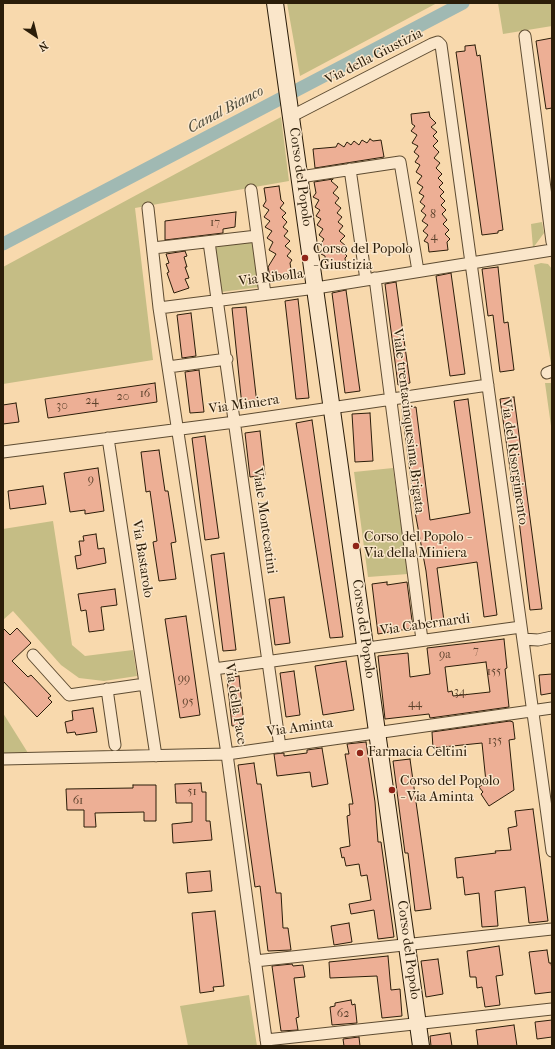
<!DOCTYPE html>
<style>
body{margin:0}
#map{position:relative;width:555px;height:1049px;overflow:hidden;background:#f8d9ad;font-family:"IM FELL French Canon",serif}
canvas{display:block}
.frame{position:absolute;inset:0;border:4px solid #2b1d09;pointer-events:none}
.north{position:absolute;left:16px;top:16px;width:40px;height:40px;-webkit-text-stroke:3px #fae6ca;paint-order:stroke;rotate:145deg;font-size:11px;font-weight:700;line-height:16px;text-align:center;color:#2b1d09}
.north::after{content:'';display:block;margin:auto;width:14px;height:18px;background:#2b1d09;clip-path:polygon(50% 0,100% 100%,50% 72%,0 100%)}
</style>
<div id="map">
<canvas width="555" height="1049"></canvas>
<div class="frame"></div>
<div class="north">N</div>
</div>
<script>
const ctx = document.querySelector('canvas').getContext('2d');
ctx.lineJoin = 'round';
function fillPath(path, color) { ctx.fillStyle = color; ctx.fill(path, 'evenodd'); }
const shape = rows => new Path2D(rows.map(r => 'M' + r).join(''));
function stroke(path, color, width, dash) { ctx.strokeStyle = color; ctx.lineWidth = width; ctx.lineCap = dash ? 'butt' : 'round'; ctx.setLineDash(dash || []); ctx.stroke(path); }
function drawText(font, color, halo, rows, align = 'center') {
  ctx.font = font + ' "IM FELL French Canon",serif'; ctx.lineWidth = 3; ctx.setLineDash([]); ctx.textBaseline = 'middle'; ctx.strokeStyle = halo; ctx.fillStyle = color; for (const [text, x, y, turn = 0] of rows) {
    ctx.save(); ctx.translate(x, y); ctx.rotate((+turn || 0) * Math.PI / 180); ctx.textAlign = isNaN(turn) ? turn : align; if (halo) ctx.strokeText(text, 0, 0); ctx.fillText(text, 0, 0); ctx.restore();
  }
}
fillPath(shape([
 [287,3,437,3,300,76],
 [498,3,552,3,552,26,503,34],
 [281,117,289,181,135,208,153,360,3,384,3,267],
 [542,222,544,233,533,248,531,224],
 [254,241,260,287,221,292,215,246],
 [541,263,548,264,552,269,552,364,551,364,534,265],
 [545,383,552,383,552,433],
 [393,468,408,574,368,577,354,472],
 [53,521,72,645,85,656,133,650,137,676,104,681,79,678,61,665,13,611,3,620,3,529],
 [3,713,28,753,3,753],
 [249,995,257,1046,188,1046,180,1006]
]), '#c5bd85');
stroke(shape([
 [3,244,463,3]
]), '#a0b9b3', 13);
const building = shape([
 [552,38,552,108,546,109,536,41,552,38],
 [475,45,477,56,480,55,503,230,498,231,498,233,482,235,456,52,465,51,465,46,475,45],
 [429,112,430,117,436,123,431,127,437,132,433,136,438,141,433,146,439,152,434,158,440,163,436,168,442,174,438,178,443,183,439,187,444,192,440,196,445,201,441,205,446,210,442,214,447,220,443,224,449,230,445,234,450,239,447,242,448,250,429,252,428,243,424,241,428,235,423,231,428,225,422,221,426,215,421,211,425,206,420,202,424,196,419,193,423,187,417,183,422,176,416,172,420,165,415,162,419,156,414,152,418,146,412,143,417,135,411,131,415,126,412,124,411,114,429,112],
 [370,139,373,141,381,140,384,157,315,168,313,149,336,147,338,143,344,147,347,142,351,145,354,141,359,145,362,140,367,143,370,139],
 [333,179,331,181,338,187,333,193,339,198,335,203,341,208,337,213,342,217,338,222,343,226,339,231,345,236,340,241,346,246,342,251,347,256,345,258,346,267,326,269,325,256,321,254,325,248,320,245,324,239,319,235,323,229,317,225,321,219,316,216,320,210,315,207,319,200,313,197,316,193,314,182,333,179],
 [279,186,281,200,284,203,280,208,286,213,282,217,287,222,283,227,288,231,284,236,290,241,285,246,291,251,287,256,292,260,290,263,292,276,276,278,275,270,270,276,268,267,276,254,269,250,273,242,267,238,272,231,265,227,270,221,264,217,269,210,263,206,266,201,264,188,279,186],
 [236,212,235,227,223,229,223,233,165,240,165,221,236,212],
 [185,251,187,256,184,257,187,267,185,267,189,278,185,279,189,288,174,293,167,273,169,272,166,264,169,263,166,254,185,251],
 [498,267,504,323,508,322,514,370,500,372,493,315,488,316,482,269,498,267],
 [451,273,465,374,450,376,436,276,451,273],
 [396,282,410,383,398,385,385,284,396,282],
 [346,290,360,391,345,393,332,293,346,290],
 [298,299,309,398,296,399,285,301,298,299],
 [246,307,257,404,242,406,232,308,246,307],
 [191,313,196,356,182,358,177,315,191,313],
 [199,370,204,412,190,413,185,372,199,370],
 [155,383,157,402,48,418,45,399,155,383],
 [514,397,542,609,530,610,516,496,514,496,500,399,514,397],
 [468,399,497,615,484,617,477,562,437,568,444,621,432,623,426,571,415,512,402,409,416,407,430,520,470,513,454,401,468,399],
 [16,403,19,422,3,424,3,405,16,403],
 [370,413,373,461,355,462,352,414,370,413],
 [312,420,343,637,330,638,296,423,312,420],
 [260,431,265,475,250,477,245,433,260,431],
 [205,436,219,538,205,540,192,438,205,436],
 [159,450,165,491,168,491,176,542,171,543,176,579,159,581,153,542,157,541,150,491,146,492,141,452,159,450],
 [98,468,104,511,85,514,85,510,70,512,64,473,98,468],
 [43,486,46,504,10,509,8,491,43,486],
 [96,534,98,549,104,548,106,563,77,569,75,556,81,555,79,541,84,541,83,536,96,534],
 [224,553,236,650,223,651,211,555,224,553],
 [387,582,387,585,407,582,413,628,378,634,372,584,387,582],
 [115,589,117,605,101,607,104,630,89,632,86,610,81,611,78,594,115,589],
 [284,597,290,643,275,645,269,599,284,597],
 [186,616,200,715,180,718,165,619,186,616],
 [3,628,10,635,17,628,31,643,12,661,28,677,31,675,51,696,48,698,52,702,37,717,3,681,3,628],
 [504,639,507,668,505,669,509,707,430,718,429,714,385,719,378,656,408,653,410,677,430,674,427,648,504,639],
 [486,662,490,692,453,696,452,691,448,692,445,667,486,662],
 [346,661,354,710,323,715,315,666,346,661],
 [294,671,300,715,286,717,280,673,294,671],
 [552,674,552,693,541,695,539,675,552,674],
 [239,676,244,725,232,726,227,678,239,676],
 [93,708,97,732,76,735,75,732,67,733,65,722,73,720,72,711,93,708],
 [510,721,513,722,515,739,509,740,514,790,489,806,481,794,483,792,479,787,486,782,482,743,433,748,432,732,510,721],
 [366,742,375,802,378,842,381,842,394,937,378,939,374,910,351,914,349,904,371,900,367,875,361,876,359,864,346,866,344,857,342,858,340,848,350,846,347,816,350,815,349,804,353,804,345,754,349,754,347,744,366,742],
 [322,748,328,784,312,787,310,772,277,776,274,754,284,753,284,756,307,753,307,750,322,748],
 [410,759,431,909,415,911,408,853,405,853,393,761,410,759],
 [254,763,257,784,261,784,276,893,281,893,283,928,288,928,291,950,268,951,260,886,255,887,238,765,254,763],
 [201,783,202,792,206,792,206,821,210,821,212,840,173,843,172,824,192,822,192,803,176,803,175,784,201,783],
 [133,785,156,785,156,821,144,821,144,812,95,813,96,827,84,827,84,810,67,810,66,789,133,788,133,785],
 [533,809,548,921,529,923,525,887,495,891,498,926,482,927,479,893,465,895,463,877,457,878,455,858,496,853,495,851,511,850,508,828,517,826,515,811,533,809],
 [210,871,212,891,188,893,186,873,210,871],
 [215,911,224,986,213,987,214,991,200,993,192,913,215,911],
 [349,923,352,942,334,945,331,926,349,923],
 [499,946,503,975,496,976,500,1005,485,1007,482,987,477,988,476,977,470,977,467,951,499,946],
 [547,950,549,963,551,963,552,970,552,992,535,994,529,952,547,950],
 [388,956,391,990,400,989,402,1016,382,1018,377,976,330,978,329,962,388,956],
 [438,959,443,994,426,997,421,961,438,959],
 [292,964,293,966,303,965,305,977,294,978,299,1017,296,1018,298,1030,281,1031,272,966,292,964],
 [351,1000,352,1005,355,1004,357,1023,332,1025,330,1007,335,1006,335,1003,351,1000],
 [552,1020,552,1037,537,1039,535,1022,552,1020],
 [514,1025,517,1046,478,1046,476,1030,514,1025],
 [450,1033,452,1046,431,1046,430,1036,450,1033],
 [359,1037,360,1046,344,1046,343,1039,359,1037]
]);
fillPath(building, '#edaf95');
stroke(building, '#2b1d09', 1);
const street = shape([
 [525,36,552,242],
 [292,116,432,44,438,42,441,45,552,851],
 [350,169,366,280],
 [300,177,400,162,418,271],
 [251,190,265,294],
 [148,208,159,308,227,754,267,1046],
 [209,242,280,747],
 [153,248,257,236],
 [375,278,422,640],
 [159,308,316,288,552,250],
 [168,367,227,359],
 [547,373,552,371],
 [108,438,156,756],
 [3,452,235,422,488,385],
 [523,639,538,640,552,637],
 [33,655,69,695,145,684],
 [214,669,521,627],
 [107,689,115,745],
 [3,759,227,754,552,708],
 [255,961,552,929],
 [266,1040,552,1009]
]);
const secondary = shape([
 [275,3,421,1046]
]);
stroke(street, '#5e4c32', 13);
stroke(secondary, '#2b1d09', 18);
stroke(street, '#fae6ca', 11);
stroke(secondary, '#fae6ca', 16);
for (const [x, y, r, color] of [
 [305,258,4,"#8f2418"],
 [356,546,4,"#8f2418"],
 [360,753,4,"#8f2418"],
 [392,790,4,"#8f2418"]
]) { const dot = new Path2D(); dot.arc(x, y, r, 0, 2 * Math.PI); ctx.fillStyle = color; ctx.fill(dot); stroke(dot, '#fae6ca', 1.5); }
drawText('12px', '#5c422c', null, [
 ["8",433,215],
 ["17",215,223],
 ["4",434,237],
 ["16",145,394],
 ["20",123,397],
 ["24",92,401],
 ["30",62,406],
 ["9",91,480],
 ["7",476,651],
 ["9a",445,655],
 ["155",494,672],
 ["99",184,679],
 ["34",460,692],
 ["95",188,702],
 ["44",415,704],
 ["135",495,741],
 ["51",192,792],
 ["61",78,801],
 ["62",343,1014]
]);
drawText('14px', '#2b1d09', '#fae6ca', [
 ["Via della Giustizia",374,57,-27],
 ["Corso del Popolo",300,177,82],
 ["Via Ribolla",271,278,-7],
 ["Via Miniera",244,405,-8],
 ["Viale trentacinquesima Brigata",408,421,83],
 ["Via del Risorgimento",514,462,82],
 ["Viale Montecatini",264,521,82],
 ["Via Bastarolo",142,559,81],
 ["Via Cabernardi",425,625,-8],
 ["Corso del Popolo",363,629,82],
 ["Via della Pace",235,704,81],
 ["Via Aminta",300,728,-8],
 ["Corso del Popolo",408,950,82]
]);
drawText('14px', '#2b1d09', '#fae6ca', [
 ["Corso del Popolo",313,250],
 ["- Giustizia",313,266],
 ["Corso del Popolo -",364,538],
 ["Via della Miniera",364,554],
 ["Farmacia Celtini",368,753],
 ["Corso del Popolo",400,782],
 ["- Via Aminta",400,798]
], 'left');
drawText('italic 15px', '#4e4c3c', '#fae6ca', [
 ["Canal Bianco",226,110,-28]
]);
</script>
